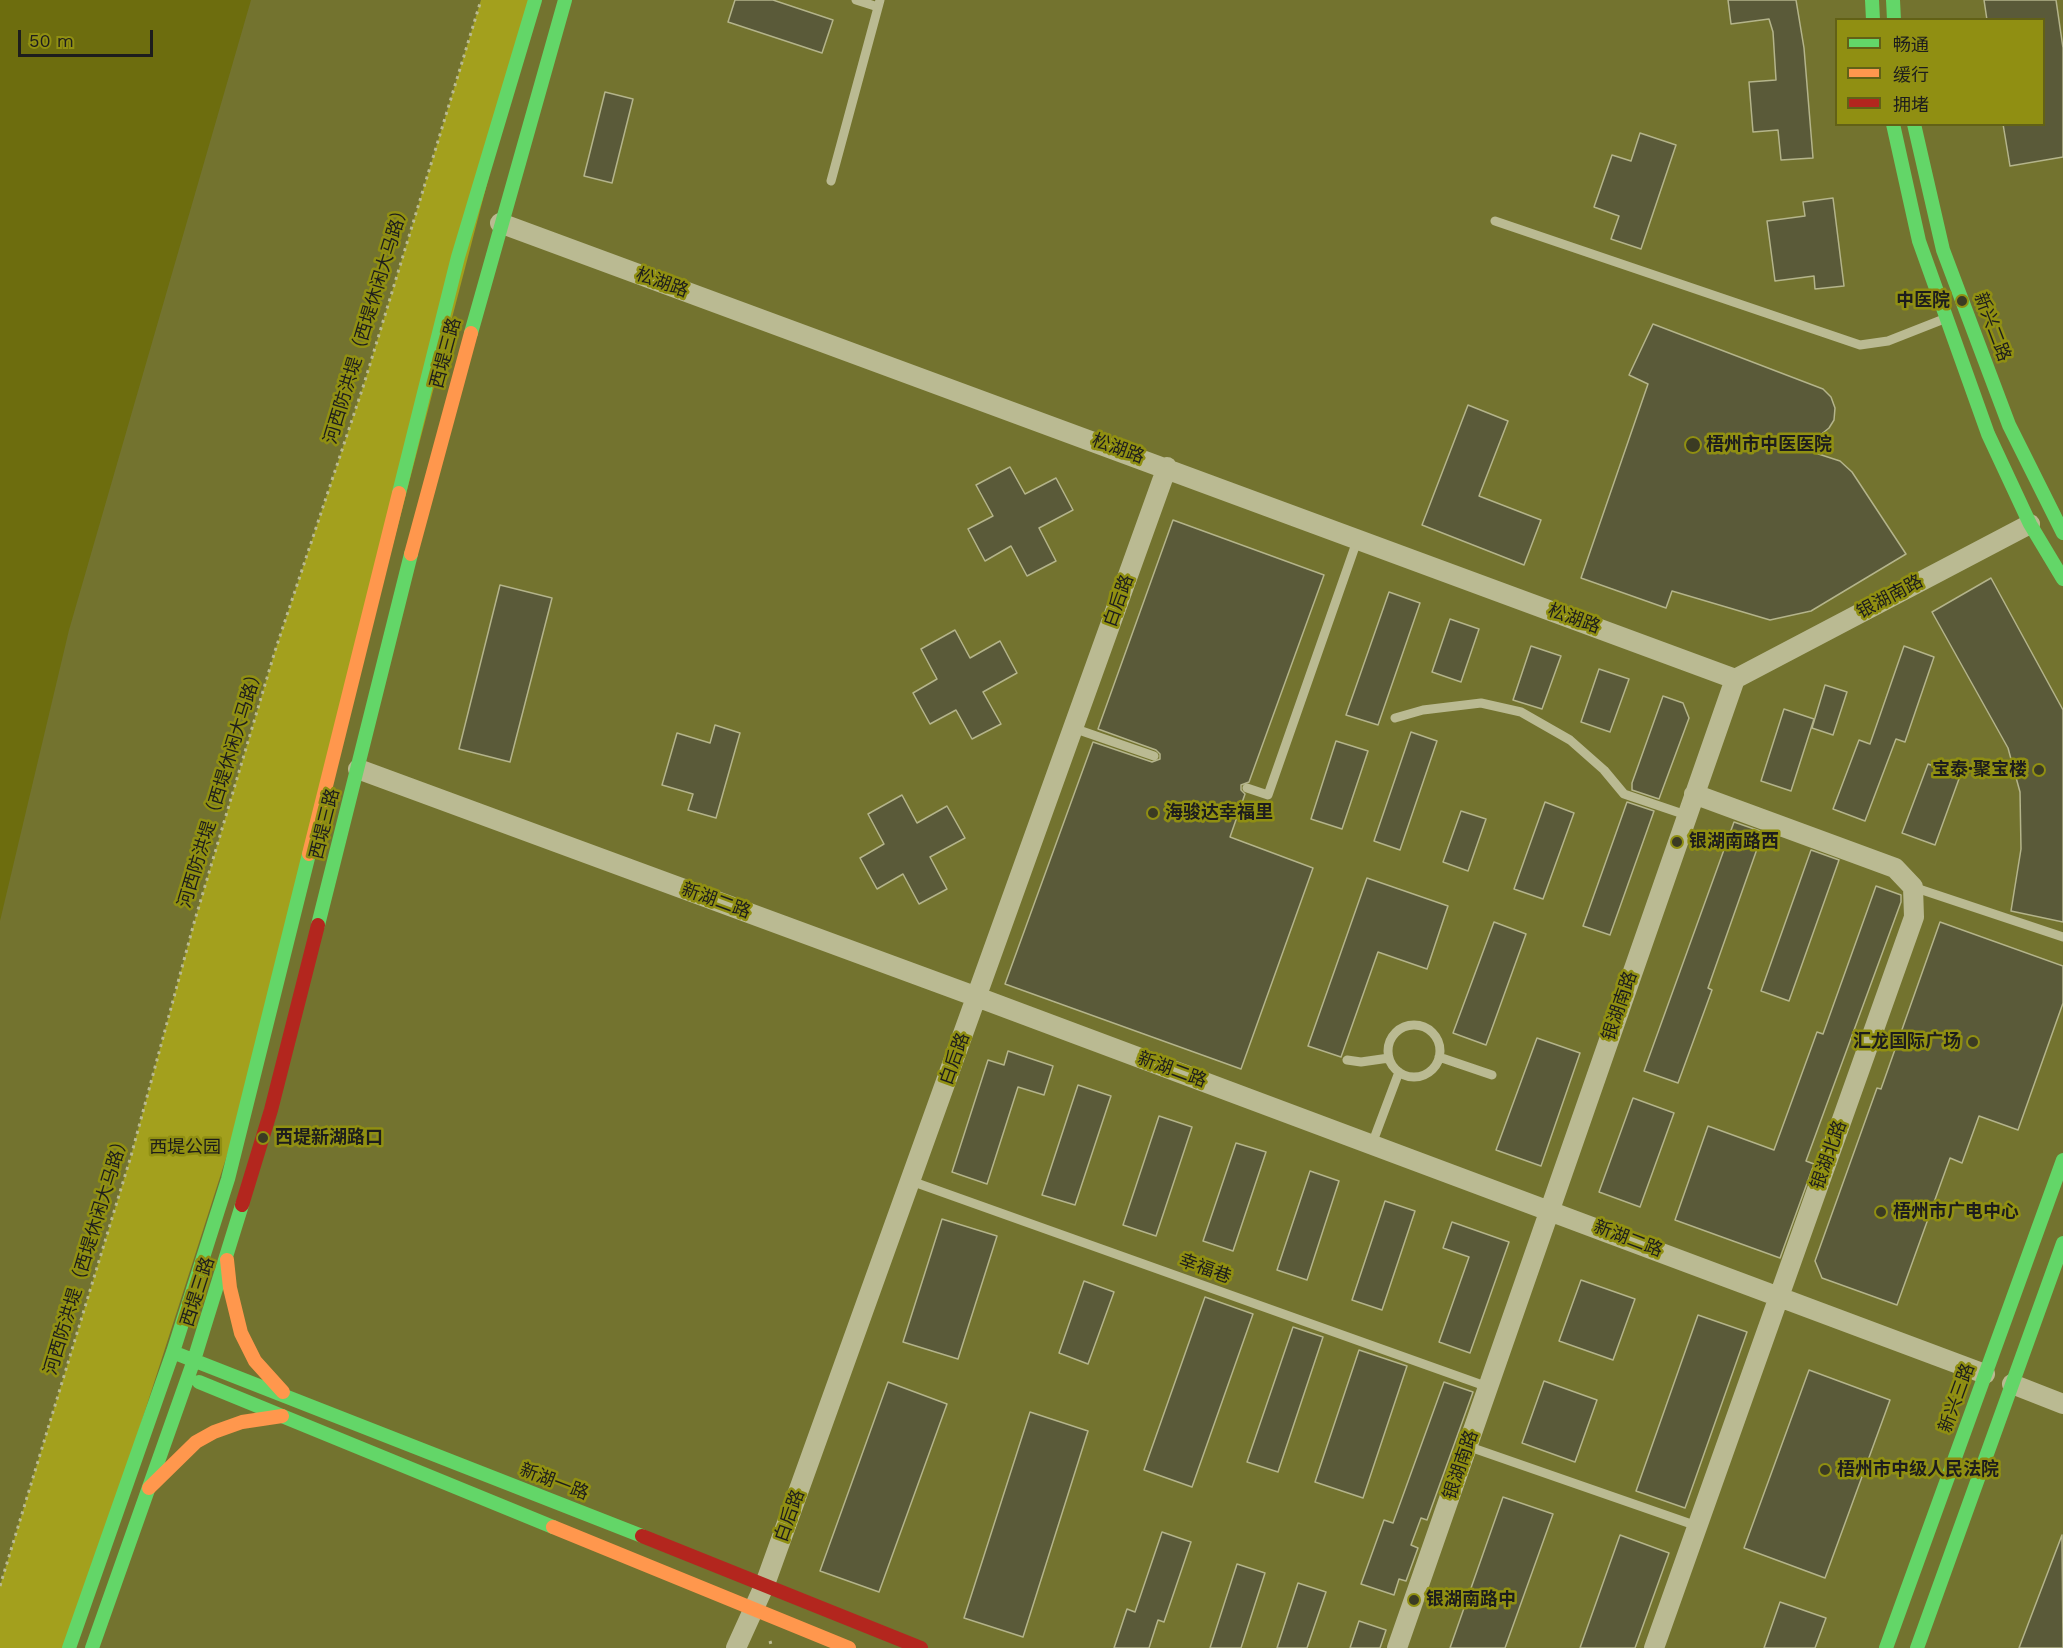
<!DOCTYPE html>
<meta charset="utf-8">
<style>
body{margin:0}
#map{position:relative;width:2063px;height:1648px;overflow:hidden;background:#73732f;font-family:"Work Sans","Noto Sans SC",sans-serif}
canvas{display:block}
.legend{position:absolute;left:1835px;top:18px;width:210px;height:108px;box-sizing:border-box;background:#908f12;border:2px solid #626116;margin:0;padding:8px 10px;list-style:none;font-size:18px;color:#1d1d1d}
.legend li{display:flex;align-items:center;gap:12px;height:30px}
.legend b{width:30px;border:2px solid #626116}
.scale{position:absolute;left:18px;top:30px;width:135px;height:27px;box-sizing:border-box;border:3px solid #1d1d1d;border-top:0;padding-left:8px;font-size:18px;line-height:21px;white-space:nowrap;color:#1d1d1d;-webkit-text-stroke:4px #908f12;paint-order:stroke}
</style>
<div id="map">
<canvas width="2063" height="1648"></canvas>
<ul class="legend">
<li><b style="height:8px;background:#63d668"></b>畅通</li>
<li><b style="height:8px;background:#ff974d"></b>缓行</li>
<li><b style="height:8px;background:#b3261e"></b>拥堵</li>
</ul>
<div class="scale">50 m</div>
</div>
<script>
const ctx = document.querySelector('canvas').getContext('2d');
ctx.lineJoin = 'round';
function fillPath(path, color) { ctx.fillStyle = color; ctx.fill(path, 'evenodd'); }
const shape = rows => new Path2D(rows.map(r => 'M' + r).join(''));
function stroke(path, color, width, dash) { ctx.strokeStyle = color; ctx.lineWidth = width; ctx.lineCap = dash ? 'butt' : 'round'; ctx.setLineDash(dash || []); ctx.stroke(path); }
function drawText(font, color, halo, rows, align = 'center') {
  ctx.font = font + ' "Work Sans","Noto Sans SC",sans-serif'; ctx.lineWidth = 5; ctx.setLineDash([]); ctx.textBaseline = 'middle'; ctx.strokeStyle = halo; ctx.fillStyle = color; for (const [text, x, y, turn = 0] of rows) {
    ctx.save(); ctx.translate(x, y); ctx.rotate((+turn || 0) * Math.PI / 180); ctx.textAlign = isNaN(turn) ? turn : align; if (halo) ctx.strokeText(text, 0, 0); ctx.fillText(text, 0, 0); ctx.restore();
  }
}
fillPath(shape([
 [481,0,535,0,262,1046,69,1648,0,1648,0,1586,131,1156,194,923,275,651,364,384]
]), '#a3a01d');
fillPath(shape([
 [0,0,251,0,69,630,0,921]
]), '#6d6d0e');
const building = shape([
 [735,0,773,0,833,20,822,53,728,22,735,0],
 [1728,0,1796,0,1804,48,1813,158,1781,160,1778,130,1753,132,1749,82,1776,80,1773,32,1769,19,1731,24,1728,0],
 [1984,0,2056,0,2063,48,2063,157,2010,166,2003,124,2043,124,2043,20,1987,20,1984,0],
 [605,92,633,99,612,183,584,176,605,92],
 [1640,133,1676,145,1641,249,1611,239,1619,216,1594,207,1612,155,1631,161,1640,133],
 [1833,198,1844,286,1815,289,1814,276,1775,281,1767,221,1805,216,1803,202,1833,198],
 [1653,324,1823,389,1831,397,1835,408,1834,420,1829,428,1803,449,1840,461,1852,472,1906,554,1811,611,1770,620,1672,591,1666,608,1581,578,1648,384,1629,375,1653,324],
 [1468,405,1508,421,1479,496,1541,520,1524,565,1422,525,1468,405],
 [1010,467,1025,494,1056,478,1073,510,1039,528,1056,561,1027,576,1011,546,985,561,968,529,993,516,976,485,1010,467],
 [1173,520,1324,575,1249,782,1241,785,1241,790,1245,794,1230,837,1313,868,1241,1069,1005,984,1093,742,1152,762,1160,759,1160,754,1156,750,1098,729,1173,520],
 [1991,578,2063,710,2063,922,2011,911,2021,849,2020,792,2008,748,1932,612,1991,578],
 [500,585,552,598,510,762,459,749,500,585],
 [1389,592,1420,603,1378,725,1346,715,1389,592],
 [1450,619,1479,629,1461,682,1432,672,1450,619],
 [955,630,970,658,1000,641,1017,673,983,692,1001,724,972,739,956,710,930,724,913,693,937,679,921,649,955,630],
 [1531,646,1561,656,1542,709,1513,700,1531,646],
 [1904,646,1934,657,1905,742,1896,739,1865,821,1833,809,1859,740,1870,744,1904,646],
 [1599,669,1629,679,1610,732,1581,722,1599,669],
 [1825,685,1847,692,1833,735,1812,728,1825,685],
 [1663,696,1683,703,1689,718,1659,799,1632,790,1632,783,1663,696],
 [1784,709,1814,719,1791,791,1761,781,1784,709],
 [715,725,740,733,716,818,688,810,693,794,662,785,677,733,710,743,715,725],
 [1411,732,1437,741,1400,850,1374,841,1411,732],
 [1336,741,1368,751,1342,829,1311,819,1336,741],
 [1928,764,1960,776,1935,845,1902,833,1928,764],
 [902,795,917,823,947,806,965,838,930,857,947,889,919,904,903,874,877,889,860,858,884,844,868,814,902,795],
 [1545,802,1574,813,1543,899,1514,889,1545,802],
 [1627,802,1654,811,1610,935,1583,926,1627,802],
 [1461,811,1486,819,1468,871,1443,862,1461,811],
 [1734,822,1763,832,1708,988,1712,990,1678,1083,1644,1071,1734,822],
 [1811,850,1839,860,1789,1001,1761,991,1811,850],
 [1367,878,1448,906,1427,969,1378,952,1341,1057,1308,1046,1367,878],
 [1876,886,1901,895,1901,902,1806,1161,1814,1164,1780,1258,1675,1220,1708,1126,1774,1150,1817,1032,1823,1034,1876,886],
 [1494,922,1526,934,1486,1045,1453,1033,1494,922],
 [1940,922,2063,966,2063,1003,2018,1130,1979,1116,1962,1163,1950,1158,1897,1305,1822,1278,1815,1261,1877,1088,1881,1089,1940,922],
 [1537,1038,1580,1053,1541,1166,1496,1150,1537,1038],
 [1008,1051,1053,1066,1044,1095,1018,1087,987,1184,952,1172,988,1060,1004,1065,1008,1051],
 [1078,1085,1111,1096,1075,1205,1042,1195,1078,1085],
 [1633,1098,1674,1113,1640,1207,1599,1192,1633,1098],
 [1159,1116,1192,1127,1156,1236,1123,1225,1159,1116],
 [1236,1143,1266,1152,1233,1251,1203,1241,1236,1143],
 [1310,1171,1339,1181,1307,1280,1277,1270,1310,1171],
 [1385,1201,1415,1211,1382,1310,1352,1300,1385,1201],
 [942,1219,997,1236,958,1359,903,1342,942,1219],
 [1452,1222,1509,1242,1470,1353,1439,1342,1469,1257,1443,1248,1452,1222],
 [1581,1280,1635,1299,1613,1360,1559,1341,1581,1280],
 [1084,1281,1114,1292,1088,1364,1059,1353,1084,1281],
 [1205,1297,1253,1314,1192,1487,1144,1470,1205,1297],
 [1698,1315,1747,1332,1685,1508,1636,1491,1698,1315],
 [1293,1327,1323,1337,1278,1472,1247,1462,1293,1327],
 [1359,1350,1407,1366,1363,1498,1315,1482,1359,1350],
 [1809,1370,1890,1400,1825,1578,1744,1548,1809,1370],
 [1544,1381,1597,1400,1575,1462,1522,1443,1544,1381],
 [888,1382,947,1404,879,1592,820,1571,888,1382],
 [1444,1382,1473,1392,1427,1520,1421,1518,1411,1545,1418,1548,1406,1581,1399,1579,1394,1595,1361,1584,1384,1520,1393,1523,1444,1382],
 [1030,1412,1088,1431,1023,1637,964,1618,1030,1412],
 [1503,1497,1553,1514,1505,1648,1450,1648,1503,1497],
 [1162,1532,1191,1542,1164,1622,1158,1620,1149,1648,1114,1648,1127,1609,1135,1612,1162,1532],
 [1620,1535,1669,1553,1635,1648,1580,1648,1620,1535],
 [2062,1535,2063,1648,2019,1648,2062,1535],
 [1237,1564,1265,1573,1241,1648,1210,1648,1237,1564],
 [1298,1583,1326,1592,1307,1648,1277,1648,1298,1583],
 [1780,1602,1826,1618,1815,1648,1764,1648,1780,1602],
 [1359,1621,1386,1630,1380,1648,1350,1648,1359,1621]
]);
fillPath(building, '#5a5a39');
stroke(building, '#b4b48b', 1.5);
stroke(shape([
 [0,1586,131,1156,194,923,275,651,364,384,481,0],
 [770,1641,772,1648]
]), '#baba92', 3, [3, 4.5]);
stroke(shape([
 [856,0,878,7],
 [831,181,880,0],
 [1495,221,1860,345,1888,341,1944,319],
 [1395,718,1423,710,1481,703,1521,712,1570,740,1604,770,1624,794,1686,815],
 [1073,728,1154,756],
 [1247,788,1268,795,1358,538],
 [1913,887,2063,937],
 '1388 1051a26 26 0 1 1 52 0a26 26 0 1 1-52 0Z',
 [1439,1057,1492,1075],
 [1347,1060,1361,1062,1389,1058],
 [1372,1144,1399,1072],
 [911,1181,1488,1387],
 [1467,1446,1697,1526]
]), '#baba92', 9);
stroke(shape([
 [500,223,1735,679],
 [358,769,977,997,1985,1374],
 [2012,1384,2063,1404],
 [736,1648,765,1584,1167,467],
 [1397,1648,1735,679,2030,524],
 [1654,1648,1914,917,1913,887,1895,868,1694,794]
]), '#baba92', 20);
stroke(shape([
 [1872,0,1873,20],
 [1893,0,1894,20],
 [1893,124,1919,241,1988,434,2030,524,2063,579],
 [1914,124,1943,250,2009,425,2063,533],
 [471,333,565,0],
 [399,493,458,257,535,0],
 [318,925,411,554],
 [175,1353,642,1536],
 [199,1382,553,1527],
 [69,1648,173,1352,228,1179,309,854],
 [92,1648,194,1360,242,1205],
 [1886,1648,2063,1160],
 [1917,1648,2063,1243]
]), '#63d668', 14);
stroke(shape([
 [411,554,471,333],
 [309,854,399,493],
 [227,1260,230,1288,241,1333,255,1361,283,1392],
 [149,1488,196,1442,214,1432,242,1422,282,1416],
 [553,1527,849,1648]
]), '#ff974d', 14);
stroke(shape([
 [242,1205,271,1110,318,925],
 [642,1536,921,1648]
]), '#b3261e', 14);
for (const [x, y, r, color] of [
 [1962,301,6,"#3b3b23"],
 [1693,445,8,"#3b3b23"],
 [2039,770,6,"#3b3b23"],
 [1153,813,6,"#3b3b23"],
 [1677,842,6,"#3b3b23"],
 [1973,1042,6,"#3b3b23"],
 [263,1138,6,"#3b3b23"],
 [1881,1212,6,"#3b3b23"],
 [1825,1470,6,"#3b3b23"],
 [1414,1600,6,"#3b3b23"]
]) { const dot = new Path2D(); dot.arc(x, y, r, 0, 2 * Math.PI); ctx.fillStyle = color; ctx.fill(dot); stroke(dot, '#908f12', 2); }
drawText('18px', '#1d1d1d', '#908f12', [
 ["松湖路",662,283,20],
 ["河西防洪堤（西堤休闲大马路）",367,323,-73],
 ["新兴二路",1992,327,69],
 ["西堤三路",446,353,-75],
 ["松湖路",1118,449,20],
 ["银湖南路",1890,597,-28],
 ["白后路",1119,601,-70],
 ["松湖路",1574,619,20],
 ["河西防洪堤（西堤休闲大马路）",221,787,-73],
 ["西堤三路",325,824,-76],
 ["新湖二路",716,901,20],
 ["银湖南路",1620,1006,-71],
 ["白后路",955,1059,-70],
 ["新湖二路",1172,1070,20],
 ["银湖北路",1829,1155,-70],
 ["新湖二路",1628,1239,21],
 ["河西防洪堤（西堤休闲大马路）",87,1254,-73],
 ["幸福巷",1205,1269,20],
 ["西堤三路",198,1292,-72],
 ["新兴三路",1957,1398,-70],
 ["银湖南路",1461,1465,-71],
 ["新湖一路",554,1482,21],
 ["白后路",790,1516,-70]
]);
drawText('bold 18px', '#1d1d1d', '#908f12', [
 ["中医院",1950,301,"right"],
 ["梧州市中医医院",1706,445],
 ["宝泰·聚宝楼",2027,770,"right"],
 ["海骏达幸福里",1165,813],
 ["银湖南路西",1689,842],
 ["汇龙国际广场",1961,1042,"right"],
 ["西堤新湖路口",275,1138],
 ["梧州市广电中心",1893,1212],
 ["梧州市中级人民法院",1837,1470],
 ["银湖南路中",1426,1600]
], 'left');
drawText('18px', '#1d1d1a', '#908f12', [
 ["西堤公园",185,1148]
]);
</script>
